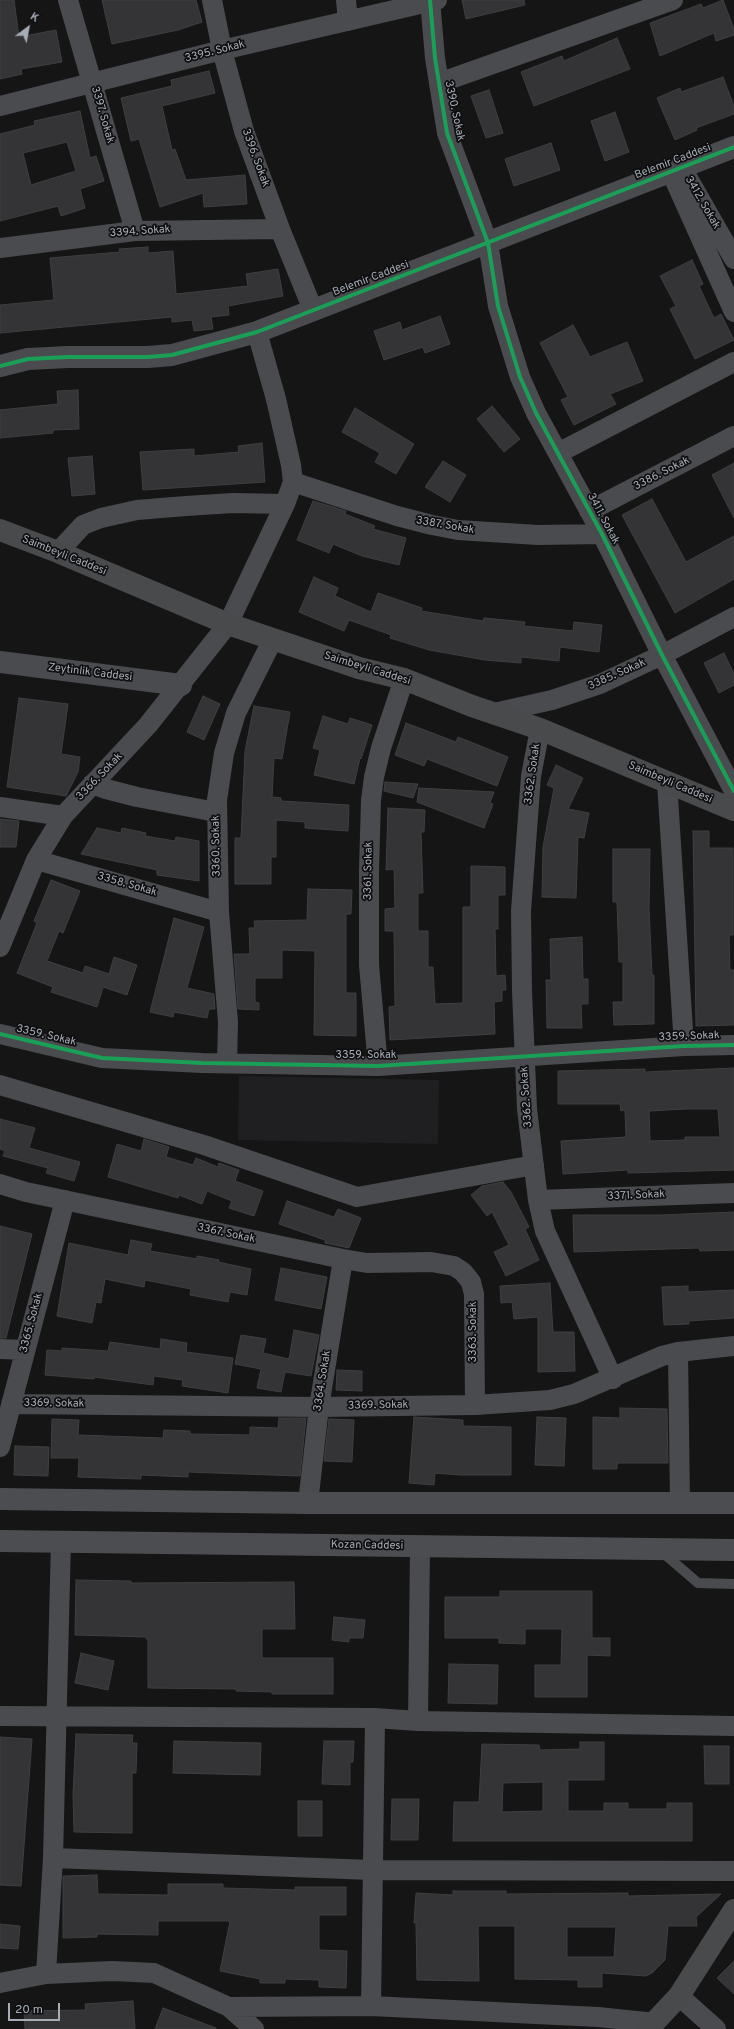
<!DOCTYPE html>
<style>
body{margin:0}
#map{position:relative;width:734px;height:2029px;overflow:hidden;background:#151515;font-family:Overpass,sans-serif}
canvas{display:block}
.north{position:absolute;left:8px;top:8px;width:40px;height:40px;-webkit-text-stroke:3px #0f0f11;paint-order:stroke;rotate:32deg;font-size:11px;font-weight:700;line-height:16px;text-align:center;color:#a6adb6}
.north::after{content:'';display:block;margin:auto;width:14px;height:18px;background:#a6adb6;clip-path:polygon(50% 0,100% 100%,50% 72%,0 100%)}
.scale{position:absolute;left:8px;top:2003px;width:52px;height:18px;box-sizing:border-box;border:2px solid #a6adb6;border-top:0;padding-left:5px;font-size:12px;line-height:14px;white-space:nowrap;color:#a6adb6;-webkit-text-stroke:3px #0f0f11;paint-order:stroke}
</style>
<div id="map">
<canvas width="734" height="2029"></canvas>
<div class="north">K</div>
<div class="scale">20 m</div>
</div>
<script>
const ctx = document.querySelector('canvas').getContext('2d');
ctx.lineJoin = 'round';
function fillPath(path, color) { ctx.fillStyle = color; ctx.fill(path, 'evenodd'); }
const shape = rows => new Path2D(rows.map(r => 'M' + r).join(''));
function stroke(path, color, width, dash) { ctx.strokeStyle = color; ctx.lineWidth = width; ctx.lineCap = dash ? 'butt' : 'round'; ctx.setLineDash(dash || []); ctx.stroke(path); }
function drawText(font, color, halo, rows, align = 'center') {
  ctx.font = font + ' Overpass,sans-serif'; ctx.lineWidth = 3.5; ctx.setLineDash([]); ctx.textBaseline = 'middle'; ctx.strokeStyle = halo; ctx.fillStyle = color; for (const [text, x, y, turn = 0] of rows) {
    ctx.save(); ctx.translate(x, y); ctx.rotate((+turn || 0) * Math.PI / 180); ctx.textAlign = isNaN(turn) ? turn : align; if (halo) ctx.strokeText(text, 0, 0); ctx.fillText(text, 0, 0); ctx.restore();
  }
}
fillPath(shape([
 [239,1076,439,1080,438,1144,238,1140]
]), '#1f1f21');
const building = shape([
 [0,0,14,0,19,37,56,30,62,62,21,69,22,74,0,79,0,0],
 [102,0,196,0,202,22,178,30,112,44,102,0],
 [462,0,524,0,525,5,466,19,462,0],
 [723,0,734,29,734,35,716,41,714,33,660,56,650,23,701,4,703,8,723,0],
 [617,38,630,69,534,106,521,72,562,56,564,61,617,38],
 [209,71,215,93,162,106,172,150,175,149,186,180,245,175,247,204,204,207,203,193,160,207,139,139,131,141,121,98,172,86,171,80,209,71],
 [723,77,734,106,734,114,696,128,697,130,675,140,657,98,680,88,681,92,723,77],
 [489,90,503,133,486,138,471,96,489,90],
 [80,111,90,158,96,156,104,181,80,189,85,208,61,216,58,206,0,221,0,134,35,125,34,121,80,111],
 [67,142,76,171,31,185,23,153,67,142],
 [615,112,629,152,605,161,591,121,615,112],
 [551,143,560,170,514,186,505,159,551,143],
 [148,247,148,253,173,251,176,294,248,286,246,274,278,269,283,296,228,306,229,315,211,317,213,329,194,331,192,320,172,322,172,317,0,333,0,305,54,300,50,258,120,252,119,249,148,247],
 [692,260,703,284,699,286,714,318,721,314,734,340,695,359,670,309,676,306,660,276,692,260],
 [440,316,450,344,425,353,423,347,384,360,374,331,400,322,402,330,440,316],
 [573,325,590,357,627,342,643,381,610,394,616,404,574,425,561,400,568,397,540,343,573,325],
 [78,390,79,429,53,430,53,433,0,438,0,410,58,404,57,391,78,390],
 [492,406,520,439,504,452,477,419,492,406],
 [355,408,414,444,396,474,375,462,380,453,342,432,355,408],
 [262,443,265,482,143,490,140,452,194,449,194,456,239,452,238,446,262,443],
 [92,456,95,494,72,496,68,458,92,456],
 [443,461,466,475,450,502,425,487,443,461],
 [734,463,734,518,712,475,734,463],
 [652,499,686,562,734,536,734,579,675,613,622,515,652,499],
 [313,501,346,511,345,514,375,526,373,529,406,538,399,565,362,556,333,544,329,553,297,540,313,501],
 [314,577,338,588,335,596,371,612,378,593,422,608,421,611,483,621,484,618,505,620,525,622,524,626,573,631,574,622,602,625,599,652,560,647,559,661,521,657,521,663,485,660,429,650,390,638,391,635,349,620,344,631,299,612,314,577],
 [724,653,734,674,734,685,719,693,704,663,724,653],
 [203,696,220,704,204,740,187,732,203,696],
 [19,698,68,704,61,754,80,757,78,772,66,796,7,787,19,698],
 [254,706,290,712,282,759,274,758,272,797,281,798,281,801,349,805,348,831,305,828,305,822,276,820,276,857,271,857,271,884,235,884,235,838,241,838,245,751,254,706],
 [323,716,348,724,350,718,372,725,361,759,360,758,354,784,314,775,320,750,313,748,323,716],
 [406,723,456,742,458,737,508,757,497,786,427,759,424,766,395,755,406,723],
 [556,765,583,778,568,809,589,813,584,838,578,837,576,898,542,897,543,847,554,788,547,785,556,765],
 [385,782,418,784,413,798,384,791,385,782],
 [419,788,494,792,490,803,493,804,484,828,417,802,419,788],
 [388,808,425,810,424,832,421,832,423,893,418,893,418,931,428,931,428,967,433,967,435,1004,463,1003,463,907,471,907,471,866,505,867,505,895,498,895,498,929,495,929,496,976,505,975,506,990,502,990,502,1001,494,1002,495,1034,390,1040,389,1007,395,1006,394,931,385,931,385,909,395,908,394,869,386,870,388,808],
 [0,819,19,821,16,847,0,847,0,819],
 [97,828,121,833,122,828,146,833,145,836,175,841,176,837,199,841,199,881,157,875,157,870,81,854,97,828],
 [693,831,709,831,709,848,733,848,733,935,729,935,730,970,734,970,734,1025,696,1026,693,831],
 [613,849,650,849,649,908,652,975,654,975,654,1024,614,1025,613,1002,623,1002,623,962,619,962,617,902,613,902,613,849],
 [51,880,80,891,63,933,59,931,47,961,83,973,85,966,109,974,114,957,137,965,127,995,103,987,97,1007,51,992,53,987,17,973,37,923,34,921,51,880],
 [308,889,352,890,351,914,346,914,346,993,356,993,356,1036,314,1035,315,951,282,950,282,978,255,978,255,1002,259,1003,259,1010,238,1009,234,954,250,954,249,928,255,928,254,921,307,920,308,889],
 [174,918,204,927,187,988,214,994,215,1009,209,1009,207,1018,174,1012,173,1017,150,1012,174,918],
 [582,937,583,979,588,979,588,1004,581,1004,582,1028,547,1028,546,980,551,980,550,939,582,937],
 [734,1068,734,1170,628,1173,628,1170,563,1174,561,1141,626,1137,625,1110,621,1111,620,1104,558,1104,558,1071,645,1069,645,1072,734,1068],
 [685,1109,718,1109,720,1137,685,1137,685,1140,650,1141,649,1111,685,1109],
 [0,1119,35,1128,29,1148,80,1162,74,1181,46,1173,48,1168,3,1156,5,1151,0,1149,0,1119],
 [144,1139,169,1147,166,1157,193,1165,196,1158,218,1167,219,1163,239,1170,235,1181,263,1191,254,1216,229,1208,232,1201,207,1191,202,1204,179,1195,178,1198,108,1177,117,1144,141,1151,144,1139],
 [503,1182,511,1192,529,1227,525,1229,539,1260,506,1276,494,1252,509,1245,492,1212,487,1216,471,1195,482,1186,503,1182],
 [287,1201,334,1217,338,1209,361,1218,349,1248,325,1243,325,1240,279,1224,287,1201],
 [734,1212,734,1250,700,1251,699,1248,574,1252,573,1215,660,1215,734,1212],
 [0,1226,32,1234,6,1338,0,1338,0,1226],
 [131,1240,152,1244,150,1251,197,1259,197,1256,219,1260,218,1262,251,1269,247,1295,230,1292,228,1302,190,1295,191,1289,145,1280,144,1287,105,1279,101,1303,96,1302,92,1323,57,1316,69,1243,128,1255,131,1240],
 [281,1268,327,1277,321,1309,275,1300,281,1268],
 [550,1283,553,1332,574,1332,575,1371,538,1372,538,1317,514,1319,512,1302,501,1303,500,1286,550,1283],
 [688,1286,688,1292,734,1290,734,1318,689,1321,689,1324,664,1325,662,1287,688,1286],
 [294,1330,319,1335,311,1376,285,1372,281,1392,257,1388,261,1369,235,1364,241,1335,266,1339,263,1353,289,1359,294,1330],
 [161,1339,187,1343,186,1352,233,1358,228,1393,182,1386,183,1380,154,1376,153,1385,94,1377,94,1379,45,1375,47,1350,62,1351,62,1348,108,1351,110,1342,160,1349,161,1339],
 [337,1370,362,1371,362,1391,336,1390,337,1370],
 [620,1408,667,1409,668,1463,617,1463,617,1469,593,1469,593,1417,620,1418,620,1408],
 [414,1417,463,1420,463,1426,511,1427,511,1475,461,1475,435,1473,434,1485,409,1483,414,1417],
 [537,1417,566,1418,564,1466,535,1465,537,1417],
 [279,1418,306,1418,300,1476,188,1472,188,1477,141,1475,141,1479,78,1477,79,1458,51,1458,52,1419,79,1420,78,1435,163,1438,164,1430,190,1431,190,1434,250,1435,250,1427,278,1428,279,1418],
 [329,1419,354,1420,352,1462,324,1461,329,1419],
 [15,1446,49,1447,48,1476,14,1475,15,1446],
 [76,1580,131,1581,131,1583,294,1582,295,1629,262,1629,262,1658,333,1658,333,1694,272,1694,272,1692,236,1691,236,1689,148,1688,148,1639,146,1639,146,1637,75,1635,76,1580],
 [500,1591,592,1591,592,1638,610,1638,610,1656,587,1655,587,1697,535,1697,535,1665,561,1665,562,1629,525,1629,525,1644,499,1643,499,1638,445,1638,445,1597,500,1597,500,1591],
 [334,1617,365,1620,363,1638,349,1638,349,1642,332,1640,334,1617],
 [81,1653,114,1661,108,1690,75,1683,81,1653],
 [449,1664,498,1665,497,1704,448,1703,449,1664],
 [76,1734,133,1735,132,1743,137,1743,136,1773,132,1773,132,1833,74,1832,73,1794,76,1734],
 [0,1737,32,1739,21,1886,0,1885,0,1737],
 [174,1741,261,1743,260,1775,173,1773,174,1741],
 [324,1741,354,1741,353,1762,350,1762,350,1785,322,1784,324,1741],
 [580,1742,604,1742,604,1780,568,1780,568,1811,604,1811,604,1803,628,1803,628,1809,667,1809,667,1803,692,1803,692,1841,453,1841,454,1802,479,1802,482,1744,539,1745,540,1750,580,1749,580,1742],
 [503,1783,543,1782,543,1811,502,1812,503,1783],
 [704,1746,729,1746,729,1784,705,1784,704,1746],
 [392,1799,419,1799,418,1840,391,1840,392,1799],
 [298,1801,322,1801,322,1836,298,1836,298,1801],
 [97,1875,98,1894,168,1895,168,1884,223,1884,223,1888,295,1890,295,1887,346,1887,346,1915,319,1915,319,1950,347,1951,346,1988,319,1987,319,1980,285,1979,285,1983,260,1983,260,1979,220,1971,230,1921,158,1921,158,1935,97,1934,97,1937,63,1938,63,1876,97,1875],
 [453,1891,506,1891,506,1894,628,1893,628,1896,721,1894,696,1917,697,1926,668,1926,665,1960,652,1973,646,1976,602,1973,602,1987,578,1987,578,1980,515,1979,515,1926,478,1926,479,1981,417,1980,416,1923,414,1923,416,1893,453,1895,453,1891],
 [567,1927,616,1927,614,1957,567,1957,567,1927],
 [0,1924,20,1926,18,1949,0,1948,0,1924],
 [734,1961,734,1994,717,1978,734,1961],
 [133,2001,135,2029,25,2029,24,2011,86,2010,85,2004,133,2001],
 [163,2008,216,2028,216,2029,155,2029,163,2008]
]);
fillPath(building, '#343436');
stroke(building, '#3d3f41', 1);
stroke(shape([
 [662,1552,698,1583,734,1584]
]), '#494b4e', 10);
stroke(shape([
 [68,0,135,231],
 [212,0,222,50,244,131,280,229,313,310],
 [346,0,348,21],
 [430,0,435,58,447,133,488,243,498,306,520,377,536,413,602,534,662,655,734,791],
 [439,83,673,0],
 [0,106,222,50,437,0],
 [682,168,734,259],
 [671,172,734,312],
 [0,248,135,231,280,229],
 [558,453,734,362],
 [293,482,397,516,432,525,458,530,538,535,602,534],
 [589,511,734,436],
 [58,552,83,525,101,518,137,510,186,506,233,503,285,504],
 [494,713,552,700,600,684,662,655,734,617],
 [540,729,531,776,521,911,522,991,527,1109,538,1200,545,1231,613,1379],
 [667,782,684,1046],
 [92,784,106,789,137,797,216,812],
 [0,807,63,816],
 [36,860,219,912],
 [0,947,36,860,63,816,148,725,228,624,285,504,293,482,291,465,276,399,257,332],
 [0,1034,102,1058,202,1063,378,1066,684,1046,734,1045],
 [227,1063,228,1022,219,912,217,800,224,753,236,713,273,639],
 [378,1066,369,965,369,870,371,800,374,777,381,748,404,679],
 [0,1085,204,1145,357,1197,534,1165],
 [0,1184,26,1192,343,1259,367,1263,431,1262,454,1266,463,1272,471,1282,474,1294,475,1405],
 [538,1200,734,1193],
 [0,1349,25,1350],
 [678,1352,680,1504],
 [11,1404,319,1407,475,1405,550,1400,574,1394,662,1356,678,1352,734,1346],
 [0,1447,65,1200],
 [308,1503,319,1407,343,1259],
 [0,1716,375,1718,418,1721,734,1726],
 [418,1721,420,1547],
 [53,1858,372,1870,734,1871],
 [46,1974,53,1858,61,1541],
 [0,1983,46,1974,112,1971,154,1973,229,2007,254,2029],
 [679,1996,716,2029],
 [371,2006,598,2017,655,2023],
 [229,2007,371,2006,375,1718]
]), '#494b4e', 20);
stroke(shape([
 [0,366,28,359,68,357,148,357,172,355,257,332,734,147],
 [0,662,181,685]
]), '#494b4e', 22);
stroke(shape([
 [0,530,58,552,228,624,359,668,404,679,472,706,540,729,734,810],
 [648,2029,679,1996,734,1910]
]), '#484a4c', 22);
stroke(shape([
 [0,1499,308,1503,734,1503],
 [0,1541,734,1550]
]), '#4c4d50', 22);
stroke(shape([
 [430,0,435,58,447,133,488,243,498,306,520,377,536,413,602,534,662,655,734,791],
 [0,366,28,359,68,357,148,357,172,355,257,332,734,147],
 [0,1034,102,1058,202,1063,378,1066,684,1046,734,1045]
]), '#1a9f57', 4);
drawText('11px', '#a6adb6', '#0f0f11', [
 ["3395. Sokak",215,52,-14],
 ["3390. Sokak",454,111,78],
 ["3397. Sokak",102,115,74],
 ["3396. Sokak",255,158,70],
 ["Belemir Caddesi",673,162,-21],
 ["3412. Sokak",702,203,60],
 ["3394. Sokak",140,232,-4],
 ["Belemir Caddesi",371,279,-21],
 ["3386. Sokak",662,474,-27],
 ["3411. Sokak",603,519,62],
 ["3387. Sokak",445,526,10],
 ["Saimbeyli Caddesi",64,556,22],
 ["Saimbeyli Caddesi",367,669,17],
 ["Zeytinlik Caddesi",90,673,7],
 ["3385. Sokak",617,675,-24],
 ["3362. Sokak",533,774,-82],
 ["3366. Sokak",100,777,-46],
 ["Saimbeyli Caddesi",670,783,23],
 ["3360. Sokak",217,846,-91],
 ["3361. Sokak",369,871,-89],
 ["3358. Sokak",127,885,16],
 ["3359. Sokak",46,1036,13],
 ["3359. Sokak",689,1037,-2],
 ["3359. Sokak",366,1056],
 ["3362. Sokak",527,1097,-94],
 ["3371. Sokak",636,1196,-2],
 ["3367. Sokak",226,1234,12],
 ["3365. Sokak",32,1323,-75],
 ["3363. Sokak",474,1332,-90],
 ["3364. Sokak",323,1381,-81],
 ["3369. Sokak",54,1404,1],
 ["3369. Sokak",378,1406,-1],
 ["Kozan Caddesi",367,1546,1]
]);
</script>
